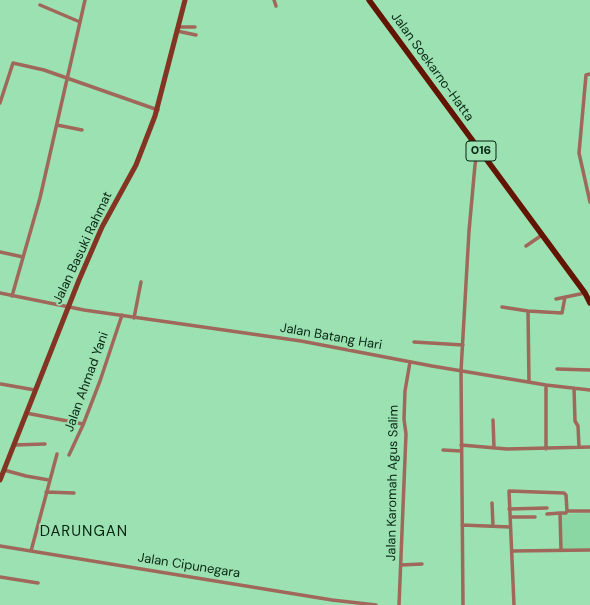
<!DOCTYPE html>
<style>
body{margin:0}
canvas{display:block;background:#9be1b1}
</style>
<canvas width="590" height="605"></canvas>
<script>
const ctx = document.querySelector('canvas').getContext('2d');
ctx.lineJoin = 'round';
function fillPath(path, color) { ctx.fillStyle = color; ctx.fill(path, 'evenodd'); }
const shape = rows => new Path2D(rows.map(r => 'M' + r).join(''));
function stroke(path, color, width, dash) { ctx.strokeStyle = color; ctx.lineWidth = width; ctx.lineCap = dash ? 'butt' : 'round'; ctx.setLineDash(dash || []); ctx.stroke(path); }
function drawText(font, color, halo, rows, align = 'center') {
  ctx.font = font + ' "DM Sans",sans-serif'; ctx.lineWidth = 4; ctx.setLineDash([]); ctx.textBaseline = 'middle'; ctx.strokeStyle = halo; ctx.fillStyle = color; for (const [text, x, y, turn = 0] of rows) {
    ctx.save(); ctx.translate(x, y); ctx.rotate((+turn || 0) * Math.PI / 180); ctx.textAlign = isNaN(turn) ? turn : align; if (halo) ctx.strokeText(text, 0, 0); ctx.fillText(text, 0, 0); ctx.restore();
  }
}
fillPath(shape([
 [590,513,590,549,562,549,561,514]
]), '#8ad7a3');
stroke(shape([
 [274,0,276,6],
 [40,5,80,22],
 [179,27,195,27],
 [177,31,196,35],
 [590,74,586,75,579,153,590,202],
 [0,103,13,63,44,70,158,110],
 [57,125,82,130],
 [526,246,542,235],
 [0,252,23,257],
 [0,293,84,310,301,341,432,366,546,385,590,390],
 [12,296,40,198,85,0],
 [556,299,585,293],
 [502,307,528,311,562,313,565,297],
 [528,311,529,382],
 [134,318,141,282],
 [414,342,463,345],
 [557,369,590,370],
 [1,384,35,390],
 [574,388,575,421,578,426,579,447],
 [26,413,83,424],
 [493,420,494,448],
 [14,445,45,444],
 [461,445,507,449,590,447],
 [546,449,546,385],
 [443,450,461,451],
 [69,455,83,425,100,381,122,315],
 [4,470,26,476,49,480],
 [46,492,74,493],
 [492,503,493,526],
 [509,509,547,508],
 [547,514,560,513],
 [510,517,535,517],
 [462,525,510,527],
 [0,546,332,600,376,605],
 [561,550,560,513,566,513,567,511],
 [31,551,57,454],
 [512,551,590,550],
 [401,565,422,564],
 [0,577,38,583],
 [399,605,406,434,404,419,405,391,410,362],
 [463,605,461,371,469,231,475,165,478,148],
 [514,605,509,491,564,493,566,495,567,511,590,511]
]), '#a0685b', 3.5);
stroke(shape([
 [0,480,79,280,102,227,136,165,155,116,185,0]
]), '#843423', 5);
stroke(shape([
 [369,0,585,293,590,303]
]), '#631504', 5.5);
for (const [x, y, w] of [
 [481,151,30]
]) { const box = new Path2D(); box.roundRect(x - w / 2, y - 10, w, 20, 3); ctx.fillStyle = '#9be1b1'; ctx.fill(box); stroke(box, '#072412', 1); }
drawText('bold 12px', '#072412', null, [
 ["016",481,151]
]);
drawText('13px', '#072412', '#9be1b1', [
 ["Jalan Soekarno-Hatta",432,67,54],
 ["Jalan Basuki Rahmat",83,248,-65],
 ["Jalan Batang Hari",331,337,10],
 ["Jalan Ahmad Yani",87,382,-70],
 ["Jalan Karomah Agus Salim",393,483,-89],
 ["Jalan Cipunegara",189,566,9]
]);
ctx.letterSpacing = '1px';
drawText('15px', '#072412', '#9be1b1', [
 ["DARUNGAN",84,532]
]);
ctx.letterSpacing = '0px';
</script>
